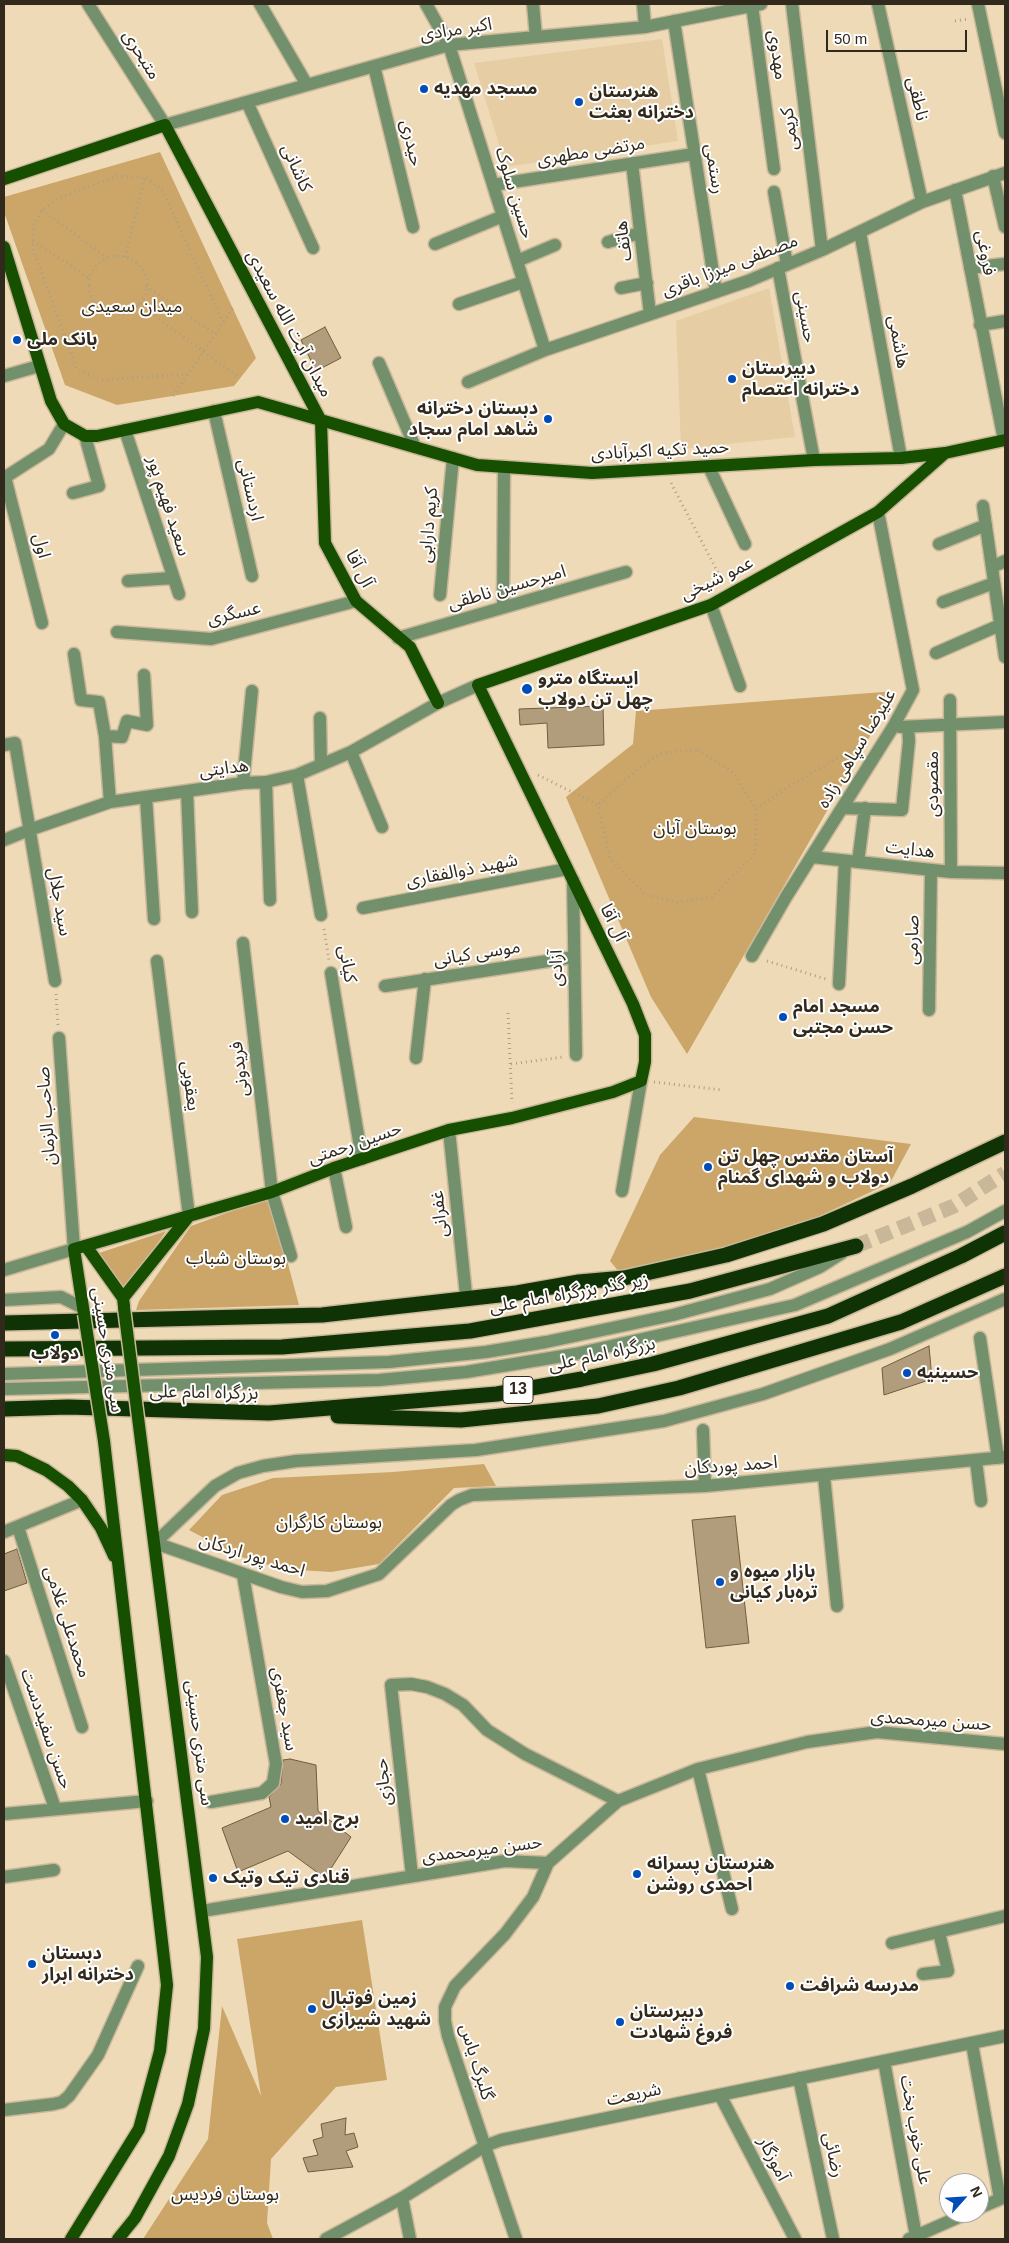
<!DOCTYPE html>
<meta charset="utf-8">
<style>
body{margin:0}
#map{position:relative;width:1009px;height:2243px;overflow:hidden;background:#efdab8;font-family:Helvetica,sans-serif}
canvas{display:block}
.frame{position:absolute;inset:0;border:5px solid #31291c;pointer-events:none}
.north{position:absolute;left:939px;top:2173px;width:50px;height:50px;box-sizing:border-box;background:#fefefe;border:1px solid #aca9a4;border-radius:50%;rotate:64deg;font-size:14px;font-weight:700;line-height:20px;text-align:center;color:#31291c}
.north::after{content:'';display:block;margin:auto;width:18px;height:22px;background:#004db7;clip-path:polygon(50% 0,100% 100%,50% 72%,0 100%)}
.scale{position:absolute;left:826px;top:30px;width:141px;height:22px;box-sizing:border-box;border:2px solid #31291c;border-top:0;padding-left:6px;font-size:15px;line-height:18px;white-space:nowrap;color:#31291c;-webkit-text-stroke:4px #fefefe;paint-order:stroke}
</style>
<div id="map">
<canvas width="1009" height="2243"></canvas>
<div class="frame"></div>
<div class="north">N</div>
<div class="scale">50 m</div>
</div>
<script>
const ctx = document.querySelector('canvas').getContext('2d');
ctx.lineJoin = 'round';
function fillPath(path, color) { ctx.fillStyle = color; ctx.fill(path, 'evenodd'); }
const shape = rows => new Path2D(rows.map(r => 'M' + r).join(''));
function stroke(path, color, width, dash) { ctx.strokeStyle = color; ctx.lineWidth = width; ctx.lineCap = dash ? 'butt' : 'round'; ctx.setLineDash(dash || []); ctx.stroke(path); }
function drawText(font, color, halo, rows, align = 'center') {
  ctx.font = font + ' Helvetica,"Noto Sans Arabic",sans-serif'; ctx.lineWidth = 4; ctx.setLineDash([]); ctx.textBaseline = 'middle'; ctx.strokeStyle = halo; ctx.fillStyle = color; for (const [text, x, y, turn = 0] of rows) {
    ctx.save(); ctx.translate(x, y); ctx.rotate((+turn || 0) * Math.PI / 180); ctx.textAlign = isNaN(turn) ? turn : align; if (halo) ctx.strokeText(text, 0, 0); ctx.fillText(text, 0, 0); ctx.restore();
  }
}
fillPath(shape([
 [662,39,678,141,506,167,474,63],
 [769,288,795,437,681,449,676,321]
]), '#e7cda4');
fillPath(shape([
 [160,152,256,358,234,386,117,405,65,385,4,212,4,197],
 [896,691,687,1054,651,997,566,797,633,744,636,711],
 [694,1117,911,1144,890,1183,781,1234,625,1279,610,1261,660,1155],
 [270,1197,299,1305,136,1310,139,1301,191,1226],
 [166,1231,126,1290,99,1253],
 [484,1464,496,1486,454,1488,379,1564,331,1572,282,1569,238,1556,189,1530,222,1495,273,1478,393,1472],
 [362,1920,387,2080,336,2087,271,2159,267,2223,273,2239,143,2239,208,2139,222,2006,261,2096,237,1939]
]), '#cba668');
const building = shape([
 [325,327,341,358,316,371,301,340,325,327],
 [603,706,604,745,548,748,547,723,520,725,519,709,603,706],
 [929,1346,932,1379,884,1395,882,1368,929,1346],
 [735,1516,749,1643,706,1648,692,1520,735,1516],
 [17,1549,27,1583,4,1591,4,1554,17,1549],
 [290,1759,316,1765,318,1811,351,1837,325,1878,288,1851,238,1872,222,1828,271,1807,269,1797,281,1784,283,1760,290,1759],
 [346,2118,345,2135,354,2133,358,2147,346,2151,353,2167,308,2172,303,2158,318,2155,313,2140,323,2137,321,2124,346,2118]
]);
fillPath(building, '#b19c7c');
stroke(building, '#705d3f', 1);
stroke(shape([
 [856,1246,954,1206,1005,1173]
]), '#c9b799', 15, [15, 8]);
const minor = shape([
 [88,4,165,125,449,45,645,27,761,4],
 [260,4,307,85],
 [426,4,449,45,545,350],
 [533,4,536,37],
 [643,4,645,27],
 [792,4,822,250],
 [878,4,922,202],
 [978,4,1005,133],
 [752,5,774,169],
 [674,21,716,292],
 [374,66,413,227],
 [247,102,313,248],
 [632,163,650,314],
 [993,176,1005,227],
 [493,185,694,154],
 [955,190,1004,440],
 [774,192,787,264],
 [860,232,901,458],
 [608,242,640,233],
 [435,244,503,216],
 [517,261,555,245],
 [778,268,814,460],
 [970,268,1004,264],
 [621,288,647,283],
 [459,304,523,282],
 [980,325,1005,321],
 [379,363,415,447],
 [4,376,39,366],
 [468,382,545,350,748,281,822,250,922,202,1005,173],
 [214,411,252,576],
 [125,430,179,594],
 [709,467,745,544],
 [5,477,42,623],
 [4,478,49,449,64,424],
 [73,493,99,486,85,436],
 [983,506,1005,657],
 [939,544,986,525],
 [992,567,1005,561],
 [128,581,173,578],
 [440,595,453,458],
 [943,602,994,583],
 [711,605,740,686],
 [503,607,504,467],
 [117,632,211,639,356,601],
 [398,638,626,572],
 [936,653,1000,625],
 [74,654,81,700,99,702,105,736,110,802],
 [950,700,951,872],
 [320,718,321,765],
 [900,727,1005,722],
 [105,736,122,737,127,721,147,725,144,675],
 [4,745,15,743,55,981],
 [351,752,382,827],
 [297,775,321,915],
 [266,782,270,900],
 [243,783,252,691],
 [187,791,192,912],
 [146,797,154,919],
 [843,808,902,810,909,741,908,727],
 [4,840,29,830,110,802,243,783,266,782,297,775,351,752,438,703,478,685],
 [812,857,951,872,1005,873],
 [858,862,865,808],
 [573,880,576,1055],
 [363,908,567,869],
 [243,943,272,1192,291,1256],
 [752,956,786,897,893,727,913,690,878,512],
 [157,961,189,1216],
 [331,973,362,1159],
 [839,984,845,861],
 [385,986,574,957],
 [929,1010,931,870],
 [416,1058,425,979],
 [449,1130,466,1295],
 [334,1168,346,1227],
 [622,1191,641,1081],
 [4,1270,74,1249,59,1038],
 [1005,1299,890,1349,763,1394,664,1421,476,1450,296,1461,263,1466,238,1473,215,1486,155,1543,281,1587,302,1592,327,1591,379,1574,451,1505,459,1500,472,1495,705,1486,1005,1457],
 [4,1300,61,1297,83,1308],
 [980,1338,998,1458],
 [4,1374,389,1362,486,1352,546,1342,673,1315,770,1289,820,1267,842,1253],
 [4,1389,379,1380,466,1372,575,1354,795,1305,967,1232,1005,1211],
 [703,1430,705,1486],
 [976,1461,981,1501],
 [824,1476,837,1606],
 [18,1527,82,1727],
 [4,1532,82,1500],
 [4,1661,55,1808],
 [698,1769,732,1909],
 [211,1802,262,1793,273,1783,276,1764,243,1575],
 [4,1814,147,1801],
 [412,1876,391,1685,411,1684,427,1687,445,1694,463,1705,487,1730,525,1754,618,1801],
 [4,1877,54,1870],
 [202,1911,505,1861,548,1863,618,1801,698,1769,807,1742,877,1732,1005,1744],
 [892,1943,1005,1916],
 [923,1974,948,1971,939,1932],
 [972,2044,1000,2199],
 [884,2061,916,2236],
 [799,2078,833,2239],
 [720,2095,795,2239],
 [4,2110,54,2104,62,2102,69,2096,98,2055,138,1966],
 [402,2198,410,2239],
 [979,2208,1005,2197],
 [326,2239,402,2198,485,2146,501,2140,1005,2036],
 [516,2239,448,2036,445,2021,445,2007,455,1986,505,1934,533,1897,548,1863],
 [909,2239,968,2213]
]);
const major = shape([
 [4,179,165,125,321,421,325,543,356,601,410,647,438,703],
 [4,247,51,401,64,424,85,436,97,436,258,402,477,465,592,473,814,460,901,458,945,453,1005,440],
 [86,1246,123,1298,124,1306],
 [123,1298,189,1216],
 [84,1314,74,1249,272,1192,334,1168,449,1130,512,1118,613,1092,641,1081,645,1062,645,1035,633,1004,478,685,711,605,878,512,945,453],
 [4,1455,17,1456,46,1470,68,1486,82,1500,101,1528,114,1556],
 [71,2239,139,2129,160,2051,167,1985,104,1441],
 [118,2239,135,2218,169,2156,188,2104,204,2029,207,1957,141,1441]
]);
const highway = shape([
 [4,1323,322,1315,517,1293,579,1282,624,1278,726,1255,823,1224,912,1186,1005,1142],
 [4,1349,282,1347,470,1331,690,1291,856,1246],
 [4,1409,68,1407,269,1413,497,1394,582,1379,653,1364,828,1316,961,1256,1005,1233],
 [338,1416,461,1420,598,1406,679,1388,901,1322,1005,1276]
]);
stroke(minor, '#c9b799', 15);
stroke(major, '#c9b799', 15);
stroke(highway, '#c9b799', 18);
stroke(shape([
 [955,21,968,19],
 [42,210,107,258],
 [33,241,89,278],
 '89 285a29 29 0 1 1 58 0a29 29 0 1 1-58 0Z',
 [125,257,145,177],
 [146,286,215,334],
 [139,304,240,378],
 [188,374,102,380,77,369,33,249,33,227,42,210,59,198,117,176,145,177,163,191,223,322],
 [173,396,233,308],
 [671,483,723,582],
 [698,750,733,772,756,809,755,853,712,897,677,902,646,895,610,858,598,805,637,769,662,753,698,750],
 [538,775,598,805],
 [756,809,791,785,862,744],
 [324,929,329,960],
 [767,961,826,979],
 [56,994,58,1025],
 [508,1013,512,1103],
 [511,1064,563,1057],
 [654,1082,722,1090]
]), '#ae9e83', 3, [1, 4]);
stroke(minor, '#73906c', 12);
stroke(major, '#174f01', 12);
stroke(highway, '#0f3304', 15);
const majorBridge = shape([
 [124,1308,141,1441],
 [84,1314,104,1441]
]);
stroke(majorBridge, '#c9b799', 15, []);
stroke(majorBridge, '#174f01', 12);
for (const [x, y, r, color] of [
 [424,89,5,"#004db7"],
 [579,102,5,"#004db7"],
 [17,340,5,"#004db7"],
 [732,379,5,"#004db7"],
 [548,419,5,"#004db7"],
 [527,689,6,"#004db7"],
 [783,1017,5,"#004db7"],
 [708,1167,5,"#004db7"],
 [55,1335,5,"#004db7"],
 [907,1373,5,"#004db7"],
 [720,1582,5,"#004db7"],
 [285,1819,5,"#004db7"],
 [637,1874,5,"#004db7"],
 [213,1878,5,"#004db7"],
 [32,1964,5,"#004db7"],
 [790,1986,5,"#004db7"],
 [312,2009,5,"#004db7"],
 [620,2022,5,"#004db7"]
]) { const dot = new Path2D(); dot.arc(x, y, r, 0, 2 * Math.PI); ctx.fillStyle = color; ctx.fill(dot); stroke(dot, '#fefefe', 2); }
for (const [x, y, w] of [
 [518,1390,30]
]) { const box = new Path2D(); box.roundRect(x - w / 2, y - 13.5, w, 27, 4); ctx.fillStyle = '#fefefe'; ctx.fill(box); stroke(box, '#31291c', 1); }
drawText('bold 16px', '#31291c', null, [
 ["13",518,1390]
]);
drawText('18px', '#31291c', '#fefefe', [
 ["اکبر مرادی",456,30,-9],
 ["متبحری",141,55,58],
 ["مهدوی",777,55,82],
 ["ناطقی",917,99,77],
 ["کریمی",790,129,-97],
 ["حیدری",411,143,77],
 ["مرتضی مطهری",591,152,-9],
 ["کاشانی",296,168,66],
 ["رستمی",714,169,81],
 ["حسین سلوک",514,193,73],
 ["هاتف",624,241,-97],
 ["فروغی",985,253,80],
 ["مصطفی میرزا باقری",730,266,-21],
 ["حسینی",805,317,80],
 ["میدان آیت الله سعیدی",289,324,62],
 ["هاشمی",898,342,80],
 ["حمید تکیه اکبرآبادی",660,451,-3],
 ["اردستانی",250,490,77],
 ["سعید فهیم پور",168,506,72],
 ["کریم دارابی",429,525,-85],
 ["اول",41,546,76],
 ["آل آقا",359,569,62],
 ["عمو شیخی",717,579,-26],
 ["امیرحسین ناطقی",507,588,-16],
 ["عسگری",234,614,-13],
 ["علیرضا سپاهی زاده",857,749,-59],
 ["هدایتی",224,769,-7],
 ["مقصودی",933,784,-90],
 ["هدایت",910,850,6],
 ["شهید ذوالفقاری",462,871,-11],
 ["سید جلال",59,902,80],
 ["آل آقا",613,923,64],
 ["صارمی",913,940,-89],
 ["موسی کیانی",477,954,-9],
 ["کیانی",347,964,80],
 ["آزادی",557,968,-91],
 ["فریدونی",240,1069,-97],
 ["یعقوبی",190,1086,83],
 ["صاحب الزمان",47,1116,-94],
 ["حسین رحمتی",355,1144,-19],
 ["غفرانی",440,1214,-96],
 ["زیر گذر بزرگراه امام علی",569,1294,-10],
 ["سی متری حسینی",107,1350,81],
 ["بزرگراه امام علی",602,1355,-12],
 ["بزرگراه امام علی",204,1393,1],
 ["احمد پوردکان",731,1466,-4],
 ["احمد پور اردکان",252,1556,17],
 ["محمدعلی غلامی",67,1622,72],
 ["سید جعفری",284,1709,80],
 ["حسن میرمحمدی",931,1721,4],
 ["حسن سفیددست",46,1729,71],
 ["سی متری حسینی",199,1743,83],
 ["حجازی",384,1782,-96],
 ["حسن میرمحمدی",482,1850,-7],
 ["گلبرگ یاس",476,2062,73],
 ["شریعت",634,2095,-12],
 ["علی خوب بخت",915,2130,80],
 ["رضائی",833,2155,78],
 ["آموزگار",773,2159,63]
]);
drawText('bold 18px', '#31291c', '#fefefe', [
 ["مسجد مهدیه",434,89],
 ["هنرستان",589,92],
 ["دخترانه بعثت",589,113],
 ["بانک ملی",27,340],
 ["دبیرستان",742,369],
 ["دخترانه اعتصام",742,390],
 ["دبستان دخترانه",538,409,"right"],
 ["شاهد امام سجاد",538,430,"right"],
 ["ایستگاه مترو",538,679],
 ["چهل تن دولاب",538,700],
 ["مسجد امام",793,1007],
 ["حسن مجتبی",793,1028],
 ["آستان مقدس چهل تن",718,1157],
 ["دولاب و شهدای گمنام",718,1178],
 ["دولاب",55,1354,"center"],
 ["حسینیه",917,1373],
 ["بازار میوه و",730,1572],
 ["تره‌بار کیانی",730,1593],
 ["برج امید",295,1819],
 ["هنرستان پسرانه",647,1864],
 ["احمدی روشن",647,1885],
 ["قنادی تیک وتیک",223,1878],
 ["دبستان",42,1954],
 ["دخترانه ابرار",42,1975],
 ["مدرسه شرافت",800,1986],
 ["زمین فوتبال",322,1999],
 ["شهید شیرازی",322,2020],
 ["دبیرستان",630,2012],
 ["فروغ شهادت",630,2033]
], 'left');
drawText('18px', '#322715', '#fefefe', [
 ["میدان سعیدی",132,307],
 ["بوستان آبان",695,829],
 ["بوستان شباب",236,1259],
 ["بوستان کارگران",329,1523],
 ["بوستان فردیس",225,2195]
]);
</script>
